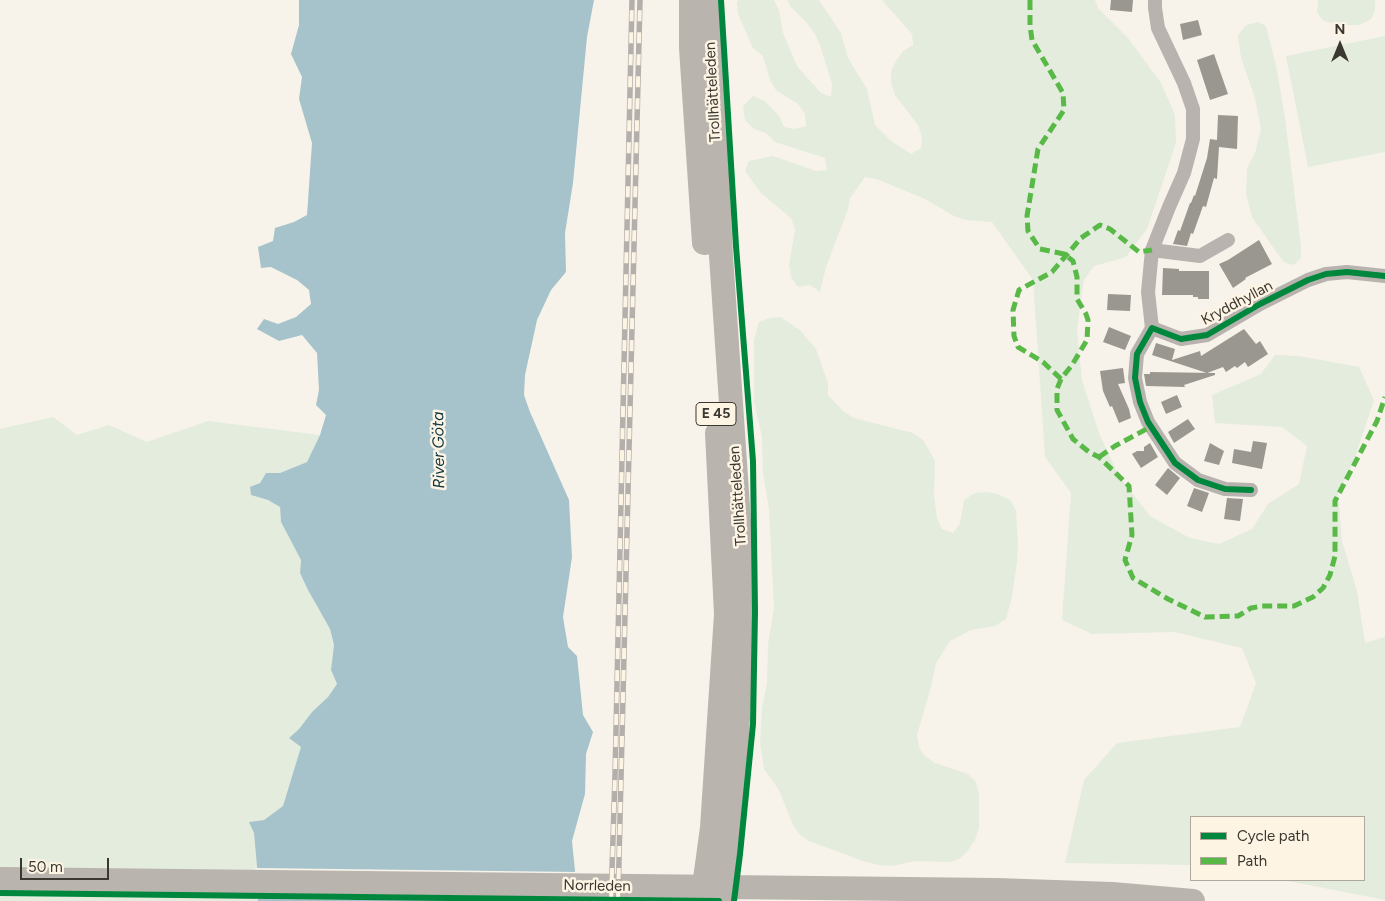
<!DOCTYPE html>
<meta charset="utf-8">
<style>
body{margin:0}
#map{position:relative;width:1385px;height:901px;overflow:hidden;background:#f7f3ea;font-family:Figtree,sans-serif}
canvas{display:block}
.legend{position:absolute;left:1190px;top:816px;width:175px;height:65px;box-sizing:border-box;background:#fdf4e4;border:1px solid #afa89c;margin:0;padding:6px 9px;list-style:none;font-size:15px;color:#3b3731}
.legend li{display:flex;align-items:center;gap:10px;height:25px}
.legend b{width:25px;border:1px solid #afa89c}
.north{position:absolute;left:1315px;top:20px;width:50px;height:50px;-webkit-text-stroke:4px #fdf4e4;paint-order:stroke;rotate:0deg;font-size:14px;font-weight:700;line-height:20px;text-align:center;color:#3b3731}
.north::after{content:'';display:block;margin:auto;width:18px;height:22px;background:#3b3731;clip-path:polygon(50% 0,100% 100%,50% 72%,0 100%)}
.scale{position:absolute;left:20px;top:858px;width:89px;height:22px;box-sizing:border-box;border:2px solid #3b3731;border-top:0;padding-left:6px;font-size:15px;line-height:18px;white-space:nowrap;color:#3b3731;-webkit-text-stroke:4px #fdf4e4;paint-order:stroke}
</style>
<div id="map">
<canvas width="1385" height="901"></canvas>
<ul class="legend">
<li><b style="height:6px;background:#00873e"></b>Cycle path</li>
<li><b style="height:6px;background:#58b947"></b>Path</li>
</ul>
<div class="north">N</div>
<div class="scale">50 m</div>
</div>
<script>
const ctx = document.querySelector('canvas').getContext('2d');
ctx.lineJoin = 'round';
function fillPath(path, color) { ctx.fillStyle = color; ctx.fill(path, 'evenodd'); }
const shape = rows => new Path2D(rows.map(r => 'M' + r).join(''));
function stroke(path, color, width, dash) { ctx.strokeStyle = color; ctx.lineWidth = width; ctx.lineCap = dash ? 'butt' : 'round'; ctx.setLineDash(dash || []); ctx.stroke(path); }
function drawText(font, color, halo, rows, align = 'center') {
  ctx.font = font + ' Figtree,sans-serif'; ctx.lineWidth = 5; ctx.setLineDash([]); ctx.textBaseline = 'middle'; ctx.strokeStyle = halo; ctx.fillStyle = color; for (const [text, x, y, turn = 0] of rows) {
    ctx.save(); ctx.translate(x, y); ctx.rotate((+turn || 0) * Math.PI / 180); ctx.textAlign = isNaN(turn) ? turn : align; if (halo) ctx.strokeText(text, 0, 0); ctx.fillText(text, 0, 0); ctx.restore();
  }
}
fillPath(shape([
 [739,0,774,0,779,10,783,33,797,66,821,93,831,97,832,84,820,45,815,34,807,23,790,6,788,0,819,0,841,33,848,58,867,89,875,125,891,141,911,154,921,148,922,137,918,125,895,95,891,83,891,71,896,61,903,51,913,45,912,34,882,0,1095,0,1098,8,1128,38,1161,83,1175,115,1176,143,1147,229,1126,257,1094,266,1084,280,1077,329,1082,380,1099,433,1119,476,1150,516,1190,538,1219,544,1252,529,1268,504,1299,484,1307,446,1282,427,1215,423,1212,395,1261,374,1275,355,1299,356,1359,367,1374,400,1355,457,1338,495,1342,541,1357,591,1365,643,1385,637,1385,900,1283,880,1364,880,1364,817,1191,817,1191,865,1065,863,1084,780,1117,743,1240,727,1256,683,1242,648,1174,632,1092,634,1062,620,1071,493,1045,457,1033,280,992,222,966,220,954,216,923,198,876,179,865,177,850,198,848,209,826,267,820,292,810,285,798,287,791,277,789,265,795,229,791,218,761,193,745,171,749,161,773,156,816,171,827,170,825,158,775,142,766,133,754,129,745,120,743,106,753,96,765,101,779,116,784,127,795,129,806,126,805,114,798,104,776,90,770,80,763,56,753,48,738,14,737,2],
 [1318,0,1375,0,1375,10,1371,19,1360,25,1339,25,1324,21,1320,17,1317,12],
 [1258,22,1266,26,1277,70,1285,118,1301,246,1301,258,1296,263,1291,265,1284,262,1277,253,1252,217,1246,194,1247,168,1255,153,1261,129,1255,98,1241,58,1238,35,1246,25],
 [1385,36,1385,152,1308,167,1286,56],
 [781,317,800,330,816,349,828,383,828,395,844,412,854,418,913,433,923,440,935,461,934,495,937,518,942,529,953,533,960,523,964,500,975,493,988,492,1000,495,1010,500,1016,510,1018,546,1017,562,1012,597,1006,619,995,626,971,630,950,641,936,663,931,687,917,735,919,747,925,756,935,763,968,774,976,782,979,794,979,828,975,840,969,849,961,858,950,862,915,861,892,866,879,865,866,862,809,841,799,834,792,823,779,790,764,769,760,743,762,708,767,683,768,644,774,609,769,509,763,473,762,437,754,402,754,340,759,322,770,318],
 [53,417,77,435,109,425,147,442,208,421,320,435,307,462,280,473,266,473,251,495,268,500,280,507,281,522,301,560,300,573,308,590,330,629,334,645,331,670,337,685,328,697,312,712,299,729,289,738,302,747,283,806,264,820,250,822,254,833,258,878,258,901,0,901,0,429]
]), '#e4ecde');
fillPath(shape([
 [299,0,594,0,587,37,573,183,565,233,566,272,551,290,537,320,525,375,524,395,530,412,569,500,572,557,563,617,568,647,577,656,583,715,593,732,586,754,585,794,572,841,578,901,258,901,258,878,254,833,249,822,264,820,283,806,301,747,289,738,299,729,312,712,328,697,337,684,331,670,334,645,330,629,308,590,300,573,301,560,281,522,280,507,268,500,251,495,250,487,260,483,266,473,280,473,307,462,320,435,326,415,316,405,319,390,317,353,302,335,279,341,257,329,264,319,278,324,296,317,311,304,309,290,297,280,271,267,261,268,258,247,273,241,275,228,294,222,307,215,312,143,299,99,302,77,291,54,299,25]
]), '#a6c3cb');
fillPath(shape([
 [255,868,578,872,580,901,255,899]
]), '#f7f3ea');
fillPath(shape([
 [1111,0,1133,0,1132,12,1110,10],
 [1198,20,1202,35,1183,40,1180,24],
 [1214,54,1228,94,1210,100,1197,60],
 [1218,115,1238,116,1237,149,1219,147,1217,179,1214,178,1206,207,1203,206,1193,234,1191,233,1187,246,1173,244,1178,230,1180,231,1190,203,1191,203,1194,195,1195,196,1207,158,1210,139,1217,140],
 [1259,240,1272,264,1245,278,1246,279,1233,288,1219,264,1228,260],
 [1163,268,1179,269,1179,271,1209,271,1209,299,1198,299,1198,297,1193,297,1193,295,1162,295],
 [1108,294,1131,295,1130,311,1107,310],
 [1109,327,1131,336,1125,350,1103,342],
 [1244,329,1256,344,1260,341,1268,354,1248,367,1245,362,1237,368,1235,366,1226,372,1223,367,1207,373,1152,355,1156,343,1175,349,1172,360,1200,351,1201,356],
 [1123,368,1125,383,1118,384,1129,409,1131,418,1119,423,1112,406,1110,407,1103,391,1100,371],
 [1150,372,1215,373,1215,375,1184,385,1185,387,1146,386,1144,374,1150,374],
 [1177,395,1182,407,1166,414,1161,402],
 [1188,419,1195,429,1174,443,1168,432],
 [1253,441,1267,443,1262,469,1232,463,1234,449,1251,452],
 [1150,443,1158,457,1141,468,1132,454,1137,451,1144,451,1144,447],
 [1210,443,1224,451,1219,465,1204,461],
 [1168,468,1180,478,1167,495,1155,485],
 [1194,488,1209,493,1202,512,1187,506],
 [1227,498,1243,499,1240,521,1224,519]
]), '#9a9790');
stroke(shape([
 [1152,250,1200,256,1228,240],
 [1152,328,1148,292,1152,250,1169,207,1184,173,1193,139,1193,109,1184,83,1158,28,1155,8,1155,0],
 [1251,490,1225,489,1198,480,1175,463,1148,422,1140,402,1135,378,1137,354,1152,328,1181,339,1207,335,1260,304,1308,280,1326,274,1347,272,1385,276]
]), '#b9b3af', 14);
stroke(shape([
 [691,0,691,48,704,243],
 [709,0,721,256,745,610,731,827,721,901],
 [0,879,997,890,1112,894,1193,901],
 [702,901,712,828,726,614,717,433]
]), '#b9b4ad', 24);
const rail = shape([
 [611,901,615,776,632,0],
 [618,901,640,0]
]);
stroke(rail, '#b4afaa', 5.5);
stroke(rail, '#fdf4e4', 4, [11]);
stroke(shape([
 [1030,0,1030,25,1032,40,1063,93,1064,110,1038,149,1027,216,1028,231,1040,249,1064,254,1073,261,1077,277,1077,299,1086,314,1088,320,1087,340,1072,365,1061,379,1057,389,1057,410,1073,439,1089,452,1099,457,1129,486,1132,535,1125,560,1133,578,1168,599,1205,617,1238,616,1251,608,1262,606,1294,606,1313,597,1323,588,1330,575,1335,556,1335,501,1377,421,1385,397],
 [1061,379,1043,362,1018,347,1014,336,1013,310,1019,290,1052,272,1081,238,1100,225,1110,229,1139,252,1152,250],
 [1099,457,1115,446,1152,426]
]), '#58b947', 5, [10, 5]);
stroke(shape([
 [721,0,736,246,753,461,755,611,753,724,740,854,734,901],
 [1251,490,1225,489,1198,480,1175,463,1148,422,1140,402,1135,378,1137,354,1152,328,1181,339,1207,335,1260,304,1308,280,1326,274,1347,272,1385,276],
 [0,893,719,901]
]), '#00873e', 6);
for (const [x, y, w] of [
 [716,414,40]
]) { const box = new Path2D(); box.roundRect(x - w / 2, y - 11.5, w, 23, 4); ctx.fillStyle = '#fdf4e4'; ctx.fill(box); stroke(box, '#3b3731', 1); }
drawText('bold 14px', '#3b3731', null, [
 ["E 45",716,414]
]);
drawText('15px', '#3b3731', '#fdf4e4', [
 ["Trollhätteleden",713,92,-93],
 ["Kryddhyllan",1237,303,-28],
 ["Trollhätteleden",738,496,-94],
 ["Norrleden",597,886,1]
]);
drawText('italic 16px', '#0d3541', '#fdf4e4', [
 ["River Göta",439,450,-91]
]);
</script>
